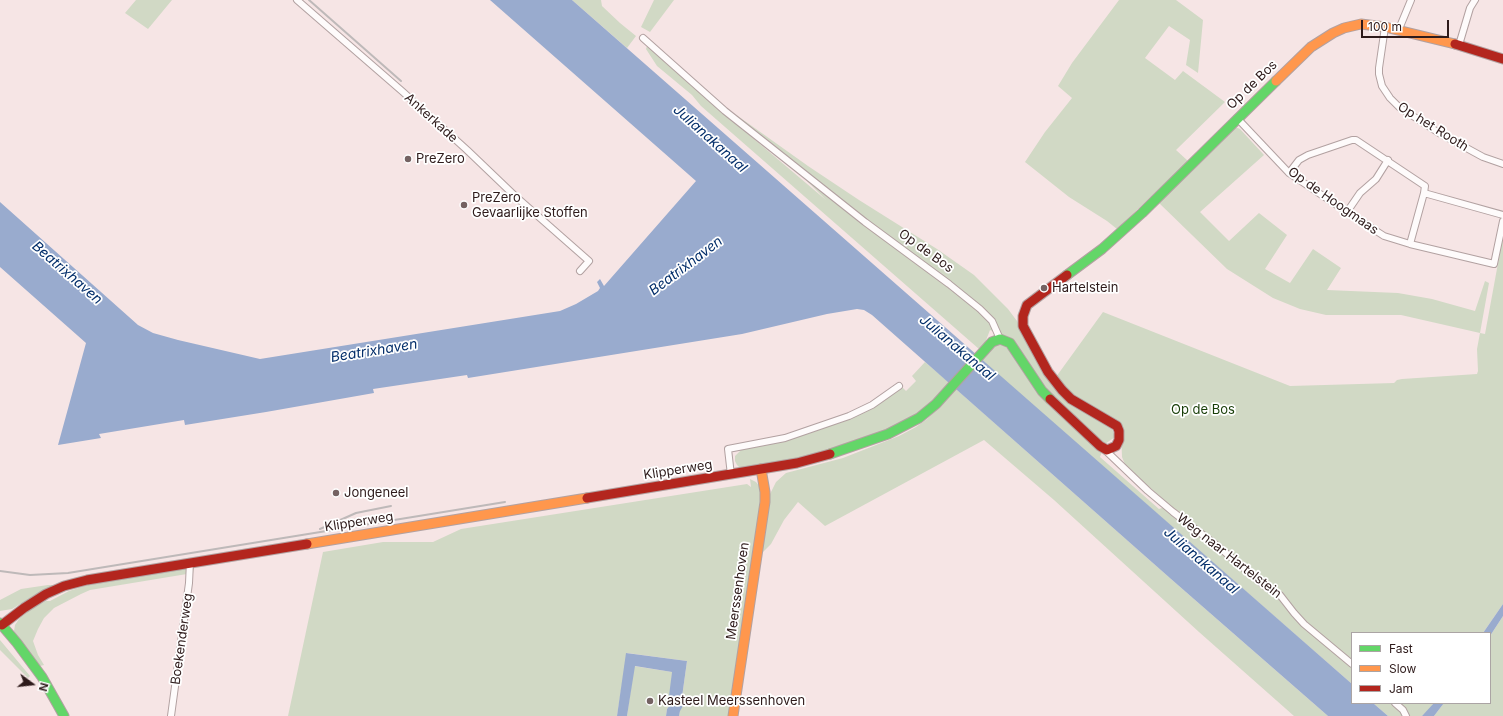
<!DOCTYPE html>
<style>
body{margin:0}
#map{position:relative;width:1503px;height:716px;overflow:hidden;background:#f6e5e5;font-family:Inter,sans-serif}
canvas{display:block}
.legend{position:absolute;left:1351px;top:632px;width:140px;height:72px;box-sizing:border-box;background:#fff;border:1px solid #aba4a4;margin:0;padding:5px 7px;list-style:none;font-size:12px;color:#2e1b1b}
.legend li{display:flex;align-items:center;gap:8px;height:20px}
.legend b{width:20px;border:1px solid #aba4a4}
.north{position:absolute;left:12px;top:664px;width:40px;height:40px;-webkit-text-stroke:3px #fff;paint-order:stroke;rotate:105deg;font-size:11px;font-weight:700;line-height:16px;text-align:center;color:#2e1b1b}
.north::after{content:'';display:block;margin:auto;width:14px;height:18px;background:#2e1b1b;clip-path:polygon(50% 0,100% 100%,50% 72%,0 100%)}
.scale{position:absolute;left:1361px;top:20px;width:88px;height:18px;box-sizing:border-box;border:2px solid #2e1b1b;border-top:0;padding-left:5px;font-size:12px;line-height:14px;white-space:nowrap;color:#2e1b1b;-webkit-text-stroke:3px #fff;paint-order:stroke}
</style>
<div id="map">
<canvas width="1503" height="716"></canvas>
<ul class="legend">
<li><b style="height:5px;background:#63d668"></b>Fast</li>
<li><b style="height:5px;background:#ff974d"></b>Slow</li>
<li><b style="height:5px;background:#b3261e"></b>Jam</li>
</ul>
<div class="north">N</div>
<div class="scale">100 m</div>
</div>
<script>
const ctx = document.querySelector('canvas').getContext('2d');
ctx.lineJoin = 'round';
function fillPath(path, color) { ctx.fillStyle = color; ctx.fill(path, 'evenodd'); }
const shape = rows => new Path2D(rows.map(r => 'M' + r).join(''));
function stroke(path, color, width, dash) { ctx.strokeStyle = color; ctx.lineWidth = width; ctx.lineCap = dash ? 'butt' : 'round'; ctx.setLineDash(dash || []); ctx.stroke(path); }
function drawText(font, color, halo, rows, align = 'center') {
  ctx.font = font + ' Inter,sans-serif'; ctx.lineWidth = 3.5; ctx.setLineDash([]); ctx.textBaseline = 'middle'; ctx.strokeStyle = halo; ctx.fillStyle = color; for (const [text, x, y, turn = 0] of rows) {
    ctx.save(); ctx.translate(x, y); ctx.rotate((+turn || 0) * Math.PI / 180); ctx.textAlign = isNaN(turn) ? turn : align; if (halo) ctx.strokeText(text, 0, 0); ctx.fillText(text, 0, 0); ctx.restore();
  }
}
fillPath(shape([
 [136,0,172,0,148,29,125,13],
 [572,0,601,0,602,6,620,23,636,36,627,48],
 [654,0,674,0,650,32,641,27],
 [1119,0,1176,0,1203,20,1198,73,1186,65,1190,40,1169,26,1145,58,1175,80,1183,71,1225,102,1176,150,1188,161,1117,229,1107,221,1069,197,1025,162,1045,132,1072,98,1058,86,1072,63],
 [647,46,741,128,826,200,773,147,735,114,808,166,859,200,937,249,974,275,1008,309,1017,321,1051,383,1070,403,1111,426,1115,437,1105,444,1100,457,1159,509,1170,505,1126,467,1122,457,1121,432,1069,393,1056,377,1103,312,1290,386,1394,383,1397,380,1402,379,1477,374,1478,371,1477,349,1480,333,1401,315,1326,315,1300,309,1273,298,1227,269,1158,202,1235,127,1240,129,1264,155,1200,212,1229,241,1259,213,1287,235,1265,269,1290,283,1313,249,1341,268,1327,290,1398,293,1432,299,1475,311,1485,281,1489,283,1480,333,1485,334,1503,236,1503,604,1483,633,1352,633,1352,684,981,360,997,342,1004,345,1012,353,1012,340,990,330,985,343,979,349,701,106,692,95,657,66,646,49],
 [925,362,950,383,937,398,920,412,900,424,837,451,745,469,741,469,737,465,735,461,735,456,741,450,810,432,851,418,873,408,902,387,906,391,916,381,912,376],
 [956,389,1171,579,1328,716,1294,716,1199,632,1054,500,984,440,825,526,798,502,784,520,771,544,762,553,770,494,776,482,786,473,843,458,899,436,916,427,927,419],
 [750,479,756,482,760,487,762,494,731,716,679,716,680,710,683,706,682,697,687,661,627,653,617,716,288,716,323,552,383,542,433,542,461,529,747,484,751,487],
 [194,567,193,573,90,590,81,594,54,608,44,618,38,629,33,641,38,655,44,665,40,666,16,636,14,631,15,625,19,619,32,608,46,601,50,601,69,591,88,585],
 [48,585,56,585,33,596,12,609,0,611,0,600,21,589],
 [1503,616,1503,716,1434,716,1444,703,1490,703,1490,636],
 [0,640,30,676,28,678,0,650],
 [634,666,672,672,670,705,667,709,666,716,627,716],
 [1373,703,1434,703,1429,710,1422,716,1388,716]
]), '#d1d9c5');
fillPath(shape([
 [490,0,572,0,1352,684,1352,703,1373,703,1388,716,1328,716,1171,579,872,315,864,310,857,309,827,314,742,334,468,378,467,375,373,389,374,393,266,412,185,425,184,420,99,434,101,438,58,445,86,343,0,267,0,202,138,325,153,333,178,340,260,359,560,311,576,304,598,291,600,288,597,282,600,279,604,286,696,181],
 [1503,604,1503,616,1490,636,1490,633,1483,633],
 [626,653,687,661,682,697,683,706,680,711,679,716,666,716,667,709,670,705,671,698,669,696,672,672,635,666,627,716,617,716],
 [1434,703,1444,703,1434,716,1422,716]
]), '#99abce');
const street = shape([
 [297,0,403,92,467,150,514,195,589,261,580,271],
 [1385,27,1379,68,1379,74,1382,86,1390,98,1399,107,1439,133,1483,157,1503,164],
 [1399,29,1411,0],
 [643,38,725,111,865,222,949,284,980,309,992,321,1000,339],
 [1459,45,1470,8,1475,0],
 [1237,118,1289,173,1347,212,1384,236,1410,244,1494,264,1503,221],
 [1289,173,1299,160,1308,155,1352,140,1356,140,1425,186,1424,193,1503,215],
 [1347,212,1360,193,1376,179,1388,160],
 [1410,244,1424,193],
 [1104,449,1148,491,1173,512,1220,548,1266,587,1280,595,1294,613,1304,624,1352,664],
 [731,475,728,449,785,438,849,416,872,405,899,386],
 [1395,703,1403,710,1406,716],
 [171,716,189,583,190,562]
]);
const fast = shape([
 [1067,275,1102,249,1142,213,1276,81],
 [830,454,888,434,919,418,936,404,992,342,1000,339,1010,343,1042,391,1050,399],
 [0,623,17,643,42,677,64,716]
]);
const slow = shape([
 [1276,81,1311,47,1333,33,1344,28,1361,24,1385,27,1455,44],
 [307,544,587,498],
 [733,716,765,502,765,492,761,469]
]);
const jam = shape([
 [1455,44,1503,59],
 [1050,399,1100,446,1107,450,1116,446,1119,440,1119,431,1117,426,1071,399,1062,390,1048,372,1023,326,1023,316,1027,305,1067,275],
 [587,498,797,463,830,454],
 [2,625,24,608,46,594,64,586,87,580,307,544]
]);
stroke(street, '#b2a1a1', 8);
stroke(fast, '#b2a1a1', 11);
stroke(slow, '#b2a1a1', 11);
stroke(jam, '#b2a1a1', 11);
stroke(street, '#fefbfb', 6);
stroke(fast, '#63d668', 9);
stroke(slow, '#ff974d', 9);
stroke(jam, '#b3261e', 9);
stroke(shape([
 [309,0,401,81],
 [320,529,356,513,391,506],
 [0,571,30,575,68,573,505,502]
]), '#beb9b9', 2);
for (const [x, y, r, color] of [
 [408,159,4,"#746262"],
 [464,205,4,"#746262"],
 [1044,288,4,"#746262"],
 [336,493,4,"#746262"],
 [650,701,4,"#746262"]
]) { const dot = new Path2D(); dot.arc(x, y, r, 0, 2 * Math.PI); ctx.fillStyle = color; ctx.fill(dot); stroke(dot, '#fff', 1.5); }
drawText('13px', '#2e1b1b', '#fff', [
 ["Op de Bos",1252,85,-44],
 ["Ankerkade",431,118,42],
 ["Op het Rooth",1433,127,32],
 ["Op de Hoogmaas",1333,201,35],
 ["Op de Bos",926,251,36],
 ["Klipperweg",678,470,-9],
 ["Klipperweg",359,522,-9],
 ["Weg naar Hartelstein",1229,556,38],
 ["Meerssenhoven",738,591,-82],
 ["Boekenderweg",182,639,-82]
]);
drawText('13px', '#2e1b1b', '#fff', [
 ["PreZero",416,159],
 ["PreZero",472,198],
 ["Gevaarlijke Stoffen",472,213],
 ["Hartelstein",1052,288],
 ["Jongeneel",344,493],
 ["Kasteel Meerssenhoven",658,701]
], 'left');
drawText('13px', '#173d07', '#fff', [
 ["Op de Bos",1203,410]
]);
drawText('italic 14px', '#032e6a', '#fff', [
 ["Julianakanaal",710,139,42],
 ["Beatrixhaven",686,266,-37],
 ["Beatrixhaven",67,273,41],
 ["Julianakanaal",957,348,40],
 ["Beatrixhaven",374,351,-9],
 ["Julianakanaal",1201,561,41]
]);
</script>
